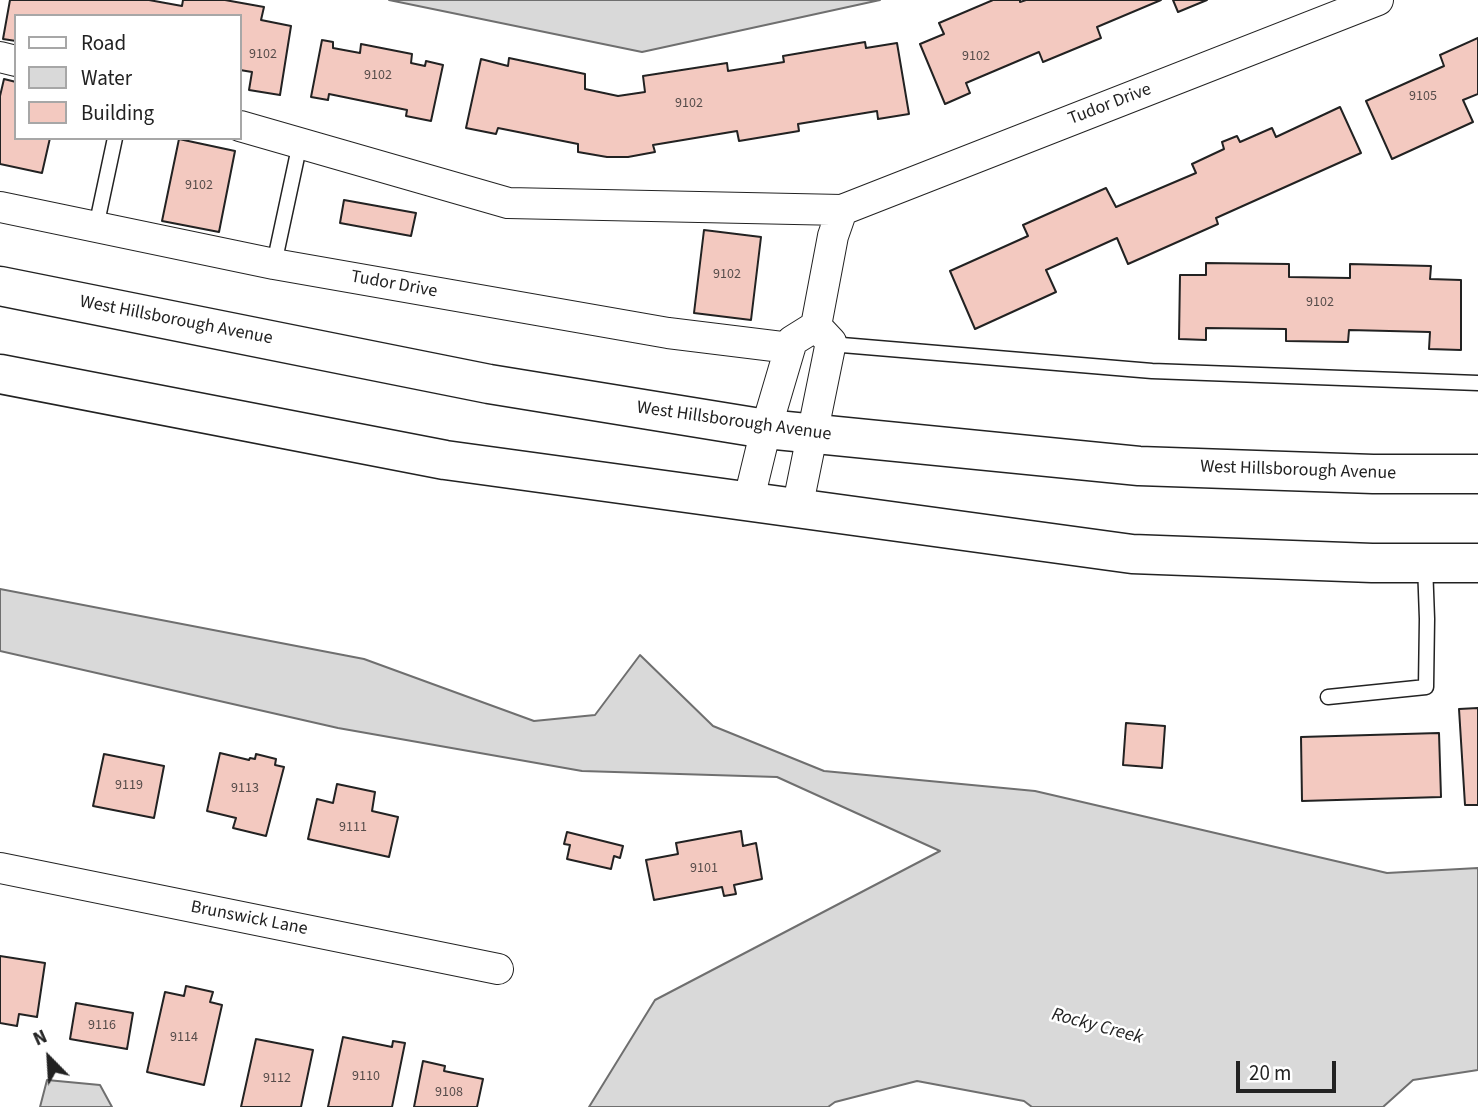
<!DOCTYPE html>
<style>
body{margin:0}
#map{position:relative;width:1478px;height:1107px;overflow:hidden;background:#fff;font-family:"Source Sans 3",sans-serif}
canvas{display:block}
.legend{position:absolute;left:14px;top:14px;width:228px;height:126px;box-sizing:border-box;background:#fff;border:2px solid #a7a7a7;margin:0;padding:9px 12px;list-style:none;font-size:21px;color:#222}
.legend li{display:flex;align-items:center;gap:14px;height:35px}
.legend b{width:35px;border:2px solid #a7a7a7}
.north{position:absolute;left:14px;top:1023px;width:70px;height:70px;-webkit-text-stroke:5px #fff;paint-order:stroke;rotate:336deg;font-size:19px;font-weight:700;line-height:28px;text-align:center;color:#222}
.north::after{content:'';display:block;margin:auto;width:24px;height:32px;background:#222;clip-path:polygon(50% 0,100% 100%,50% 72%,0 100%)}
.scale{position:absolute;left:1236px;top:1061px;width:100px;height:32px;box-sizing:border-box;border:4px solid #222;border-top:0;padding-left:9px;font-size:21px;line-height:24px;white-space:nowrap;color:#222;-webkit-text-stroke:5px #fff;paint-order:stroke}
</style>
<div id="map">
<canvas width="1478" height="1107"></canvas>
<ul class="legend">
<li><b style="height:9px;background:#fff"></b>Road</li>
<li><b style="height:19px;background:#d9d9d9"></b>Water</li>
<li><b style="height:19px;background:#f3c9c0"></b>Building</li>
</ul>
<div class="north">N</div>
<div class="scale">20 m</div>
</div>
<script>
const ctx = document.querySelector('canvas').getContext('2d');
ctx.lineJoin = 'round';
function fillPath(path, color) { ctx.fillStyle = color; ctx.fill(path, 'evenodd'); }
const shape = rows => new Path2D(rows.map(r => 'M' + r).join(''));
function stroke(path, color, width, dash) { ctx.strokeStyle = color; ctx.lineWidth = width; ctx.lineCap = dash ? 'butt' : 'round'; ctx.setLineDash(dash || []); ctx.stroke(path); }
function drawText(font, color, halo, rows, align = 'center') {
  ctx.font = font + ' "Source Sans 3",sans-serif'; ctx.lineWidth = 5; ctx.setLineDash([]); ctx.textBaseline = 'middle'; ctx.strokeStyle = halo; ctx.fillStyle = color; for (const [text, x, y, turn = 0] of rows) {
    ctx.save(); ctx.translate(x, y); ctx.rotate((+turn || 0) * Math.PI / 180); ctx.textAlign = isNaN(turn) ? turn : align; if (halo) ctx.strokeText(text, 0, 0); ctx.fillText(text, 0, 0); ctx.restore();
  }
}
const water = shape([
 [389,0,880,0,642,52,389,0],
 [0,589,364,659,534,721,595,715,640,655,713,726,824,771,1035,791,1387,873,1478,868,1478,1070,1413,1080,1383,1107,1032,1107,1024,1101,917,1081,835,1102,828,1107,589,1107,655,1000,940,851,777,777,582,771,338,728,0,651,0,589],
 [47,1080,100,1085,112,1107,40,1107,47,1080]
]);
fillPath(water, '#d9d9d9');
stroke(water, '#6f6f6f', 2);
const building = shape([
 [10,0,149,0,182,6,183,0,225,0,264,7,261,20,291,26,280,95,249,90,252,72,240,70,240,16,16,16,16,41,3,39,10,0],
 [993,0,1020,0,1020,2,1026,0,1161,0,1097,27,1101,38,1043,62,1039,52,966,83,970,93,945,104,920,44,944,34,939,23,993,0],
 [1173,0,1207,0,1178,12,1173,0],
 [1478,38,1478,94,1463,100,1473,122,1392,159,1366,101,1444,66,1440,55,1478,38],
 [322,40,333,42,333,48,360,53,361,44,412,54,411,63,425,66,426,61,443,65,431,121,406,116,407,110,329,94,328,100,311,97,322,40],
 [865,42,866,48,897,43,909,114,878,119,877,111,798,124,799,131,739,141,737,131,653,145,655,152,628,157,607,157,578,152,578,144,498,128,496,134,466,128,481,59,508,66,509,58,585,74,585,89,618,96,645,92,643,76,727,63,728,71,784,62,783,56,865,42],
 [4,79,16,82,16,138,50,138,42,173,0,164,0,96,4,79],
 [1340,107,1361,153,1216,218,1218,224,1128,264,1117,238,1046,270,1056,292,975,329,950,271,1028,236,1023,225,1106,188,1116,207,1196,173,1192,164,1224,149,1222,142,1237,136,1240,142,1272,128,1276,137,1340,107],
 [179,139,235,151,219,232,162,221,179,139],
 [344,200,416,213,411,236,340,223,344,200],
 [704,230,761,237,751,320,694,313,704,230],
 [1206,263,1289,264,1289,277,1350,278,1350,264,1431,266,1430,279,1461,280,1461,350,1429,349,1430,332,1349,330,1348,342,1286,341,1286,329,1206,328,1206,340,1179,339,1180,275,1206,275,1206,263],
 [1478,708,1478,805,1465,805,1459,709,1478,708],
 [1126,723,1165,726,1162,768,1123,765,1126,723],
 [1439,733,1441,797,1302,801,1301,737,1439,733],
 [220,753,249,760,250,758,255,759,256,754,276,759,275,765,284,767,266,836,233,828,236,818,207,811,220,753],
 [104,754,164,766,154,818,93,806,104,754],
 [337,784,375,792,372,811,398,817,389,857,308,839,317,799,333,803,337,784],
 [741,831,743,846,756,843,762,879,734,885,736,894,724,896,722,887,654,900,646,860,678,854,676,843,741,831],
 [567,832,623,846,620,858,614,856,611,869,567,859,570,845,564,844,567,832],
 [0,956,45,963,37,1017,19,1014,17,1026,0,1023,0,956],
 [186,986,213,992,210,1002,222,1005,204,1085,147,1072,165,992,184,996,186,986],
 [76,1003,133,1013,127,1049,70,1039,76,1003],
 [343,1037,392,1047,393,1041,405,1043,392,1107,328,1107,343,1037],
 [256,1039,313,1050,301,1107,241,1107,256,1039],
 [423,1061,445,1066,444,1071,483,1079,477,1107,414,1107,423,1061]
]);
fillPath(building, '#f3c9c0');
stroke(building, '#222', 2);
const service = shape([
 [96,227,115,138],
 [274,264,300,143],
 [830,344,1152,371,1478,383],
 [1328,697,1426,687,1427,619,1425,564]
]);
const minor = shape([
 [0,57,16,61],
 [240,126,508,203,842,210,1378,0],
 [0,207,274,264,668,333,790,348],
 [748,503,766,429,792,341,816,326,833,236,842,210],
 [797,509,831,342,816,326],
 [0,868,498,969]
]);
const primary = shape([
 [0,286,489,384,766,429,1139,466,1373,474,1478,474],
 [0,374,445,460,1132,554,1372,563,1478,563]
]);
stroke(service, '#222', 17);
stroke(minor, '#222', 32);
stroke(primary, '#222', 41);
stroke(service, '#fff', 14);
stroke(minor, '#fff', 30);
stroke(primary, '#fff', 38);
drawText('14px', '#564c4a', null, [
 ["9102",263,55],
 ["9102",976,57],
 ["9102",378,76],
 ["9105",1423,97],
 ["9102",689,104],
 ["9102",199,186],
 ["9102",727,275],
 ["9102",1320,303],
 ["9119",129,786],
 ["9113",245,789],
 ["9111",353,828],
 ["9101",704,869],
 ["9116",102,1026],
 ["9114",184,1038],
 ["9110",366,1077],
 ["9112",277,1079],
 ["9108",449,1093]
]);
drawText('18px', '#222', '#fff', [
 ["Tudor Drive",1110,105,-21],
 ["Tudor Drive",394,285,10],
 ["West Hillsborough Avenue",176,321,11],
 ["West Hillsborough Avenue",734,422,8],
 ["West Hillsborough Avenue",1298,471,2],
 ["Brunswick Lane",249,919,11]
]);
drawText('italic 19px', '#222', '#fff', [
 ["Rocky Creek",1097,1027,15]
]);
</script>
